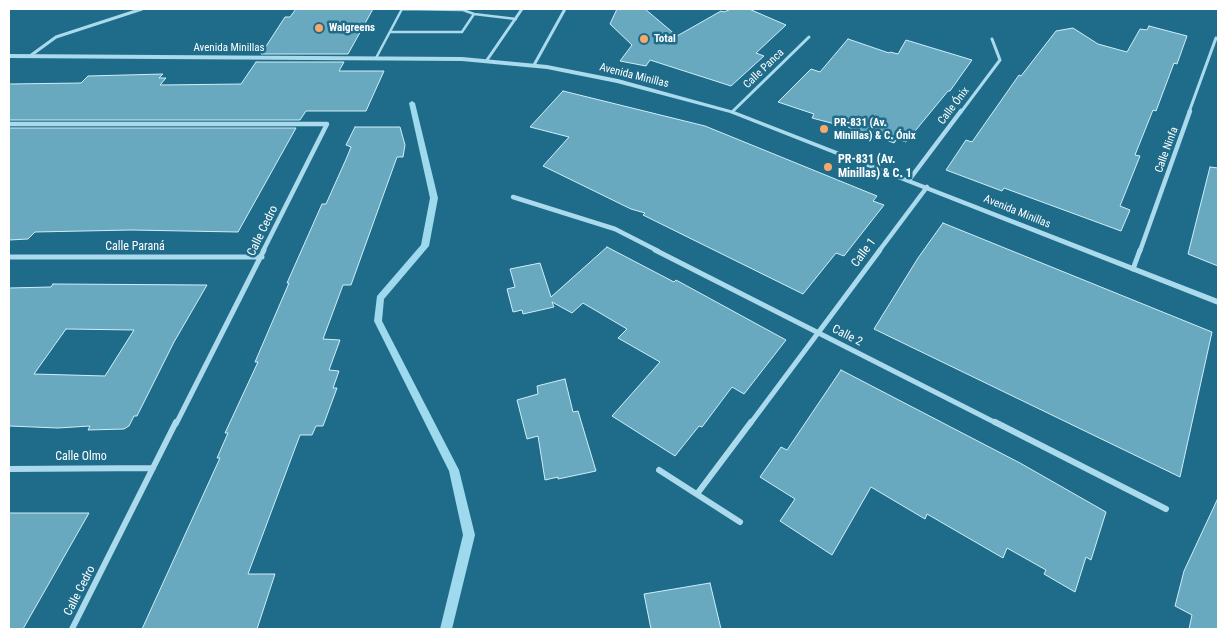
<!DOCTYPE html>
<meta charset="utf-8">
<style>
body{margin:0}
#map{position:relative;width:1227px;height:638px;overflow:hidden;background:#1f6c8a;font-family:"Roboto Condensed",sans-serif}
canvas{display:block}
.frame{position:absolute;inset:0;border:10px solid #fff;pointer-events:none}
</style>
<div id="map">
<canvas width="1227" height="638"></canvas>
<div class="frame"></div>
</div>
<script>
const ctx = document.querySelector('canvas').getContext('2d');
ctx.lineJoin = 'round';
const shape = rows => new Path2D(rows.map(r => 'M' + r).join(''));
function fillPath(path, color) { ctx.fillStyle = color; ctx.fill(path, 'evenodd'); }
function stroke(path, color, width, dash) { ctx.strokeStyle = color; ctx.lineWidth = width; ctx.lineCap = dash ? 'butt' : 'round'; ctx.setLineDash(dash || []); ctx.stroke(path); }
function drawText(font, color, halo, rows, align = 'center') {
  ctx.font = font + ' "Roboto Condensed",sans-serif'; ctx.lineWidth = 5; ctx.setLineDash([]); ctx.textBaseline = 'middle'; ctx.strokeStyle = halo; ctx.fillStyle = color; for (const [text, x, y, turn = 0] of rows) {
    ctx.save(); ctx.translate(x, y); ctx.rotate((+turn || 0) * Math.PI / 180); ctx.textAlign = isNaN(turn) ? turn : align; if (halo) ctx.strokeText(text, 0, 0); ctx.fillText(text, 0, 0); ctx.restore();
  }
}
fillPath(shape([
 [412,101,415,103,438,198,429,246,384,299,382,321,459,470,475,535,452,629,440,629,463,535,449,471,374,321,377,296,421,245,430,198,409,103,412,101]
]), '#9ed9ed');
const building = shape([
 [296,9,373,9,348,54,261,54,285,17,290,17,296,9],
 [617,9,645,9,677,36,721,11,724,12,731,9,749,9,786,25,756,53,764,56,731,86,650,60,646,66,620,61,632,45,610,24,617,9],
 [1149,26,1187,36,1177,64,1174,63,1156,111,1153,110,1135,155,1140,156,1120,206,1130,210,1121,231,1004,188,1002,191,946,170,966,140,972,142,1019,75,1021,76,1056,31,1073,28,1098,44,1127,52,1140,29,1147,30,1149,26],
 [848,39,889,53,890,52,898,54,906,40,972,60,950,91,948,91,906,142,897,139,894,143,862,131,812,118,814,114,778,102,811,69,820,72,848,39],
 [256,62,344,62,339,71,384,71,366,111,306,111,300,120,9,120,9,84,81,83,88,76,163,74,159,78,166,78,160,85,241,84,256,62],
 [563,91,705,126,877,196,873,201,884,205,844,256,836,253,803,294,643,215,645,213,631,209,543,166,569,137,530,127,563,91],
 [355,127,400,127,405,145,403,157,397,157,351,285,343,285,323,339,340,340,329,370,339,371,333,388,337,388,323,426,316,426,312,435,300,435,248,574,275,574,257,629,142,629,220,458,217,458,228,433,225,433,258,362,255,362,289,283,287,283,322,204,326,204,347,157,351,147,346,145,355,127],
 [9,128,296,128,238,232,131,230,35,232,28,239,9,240,9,128],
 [1210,167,1218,168,1218,266,1188,254,1210,167],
 [943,223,1212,332,1180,477,874,329,918,258,943,223],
 [607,247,674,282,676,280,786,340,744,394,732,387,702,427,699,426,675,456,612,416,660,362,618,338,627,329,583,303,572,313,552,302,554,307,523,314,522,310,513,312,507,289,515,287,510,269,540,263,551,297,607,247],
 [53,284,207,285,174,342,137,416,134,416,129,426,124,429,88,430,90,426,58,428,9,426,9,288,51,287,53,284],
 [66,329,134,330,105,376,34,374,66,329],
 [841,370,1020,463,1106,512,1091,560,1086,557,1075,592,1044,574,1046,570,1007,548,1003,558,927,514,925,519,871,487,832,555,780,521,795,499,760,477,781,447,787,450,841,370],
 [565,379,573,412,578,411,596,471,558,479,558,477,545,480,538,436,527,439,517,400,538,394,537,386,565,379],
 [1218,498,1218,629,1189,629,1192,615,1175,606,1184,571,1218,498],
 [9,513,89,513,23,629,9,629,9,513],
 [710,583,721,629,651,629,644,594,710,583]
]);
fillPath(building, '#69a9c0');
stroke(building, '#cfeef8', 1);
stroke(shape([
 [474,14,516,19],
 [391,32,462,32,474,14,463,10,402,9],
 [376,58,402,9]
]), '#aadaeb', 2.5);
stroke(shape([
 [30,56,56,37,142,9],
 [487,60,522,9],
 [534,65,565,9],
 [732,112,809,37],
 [961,112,1000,60,992,39],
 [1189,112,1216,38]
]), '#aadaeb', 3);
stroke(shape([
 [9,124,327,124,263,251],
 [909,180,961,111],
 [513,197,615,229,658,251],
 [879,251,927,187],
 [1140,251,1190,111]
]), '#aadaeb', 4.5);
stroke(shape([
 [655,250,998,424],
 [9,257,262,257],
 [1133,269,1140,250],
 [176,424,264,250],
 [750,424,880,250]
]), '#aadaeb', 5);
stroke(shape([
 [995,422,1166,509],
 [9,469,153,468],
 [659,470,740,522],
 [697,494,751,422],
 [72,629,176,422]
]), '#aadaeb', 6);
fillPath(shape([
 [9,54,462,57,547,65,618,79,734,111,1218,299,1218,305,730,113,617,83,547,69,462,61,9,58,9,54]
]), '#aadaeb');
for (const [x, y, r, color] of [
 [319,28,5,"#faa76a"],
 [644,39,5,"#faa76a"],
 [824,129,5,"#faa76a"],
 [828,167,5,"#faa76a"]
]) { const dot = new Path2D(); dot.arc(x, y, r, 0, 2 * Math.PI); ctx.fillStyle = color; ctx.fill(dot); stroke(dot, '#1f6c8a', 2); }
drawText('bold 11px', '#fff', '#1f6c8a', [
 ["Walgreens",329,28],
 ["Total",654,39],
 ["PR-831 (Av.",834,123],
 ["Minillas) & C. Ónix",834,136]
], 'left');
drawText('11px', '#fff', '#1f6c8a', [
 ["Avenida Minillas",229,48],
 ["Calle Panca",764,69,-44],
 ["Avenida Minillas",634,76,14],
 ["Calle Ónix",954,106,-53],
 ["Calle Ninfa",1167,150,-70],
 ["Avenida Minillas",1017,212,22]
]);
drawText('bold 12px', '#fff', '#1f6c8a', [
 ["PR-831 (Av.",838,160],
 ["Minillas) & C. 1",838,174]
], 'left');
drawText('12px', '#fff', '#1f6c8a', [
 ["Calle Cedro",263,231,-64],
 ["Calle Paraná",135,247],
 ["Calle 1",864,253,-53],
 ["Calle 2",847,336,27],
 ["Calle Olmo",81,457],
 ["Calle Cedro",80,591,-63]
]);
</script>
